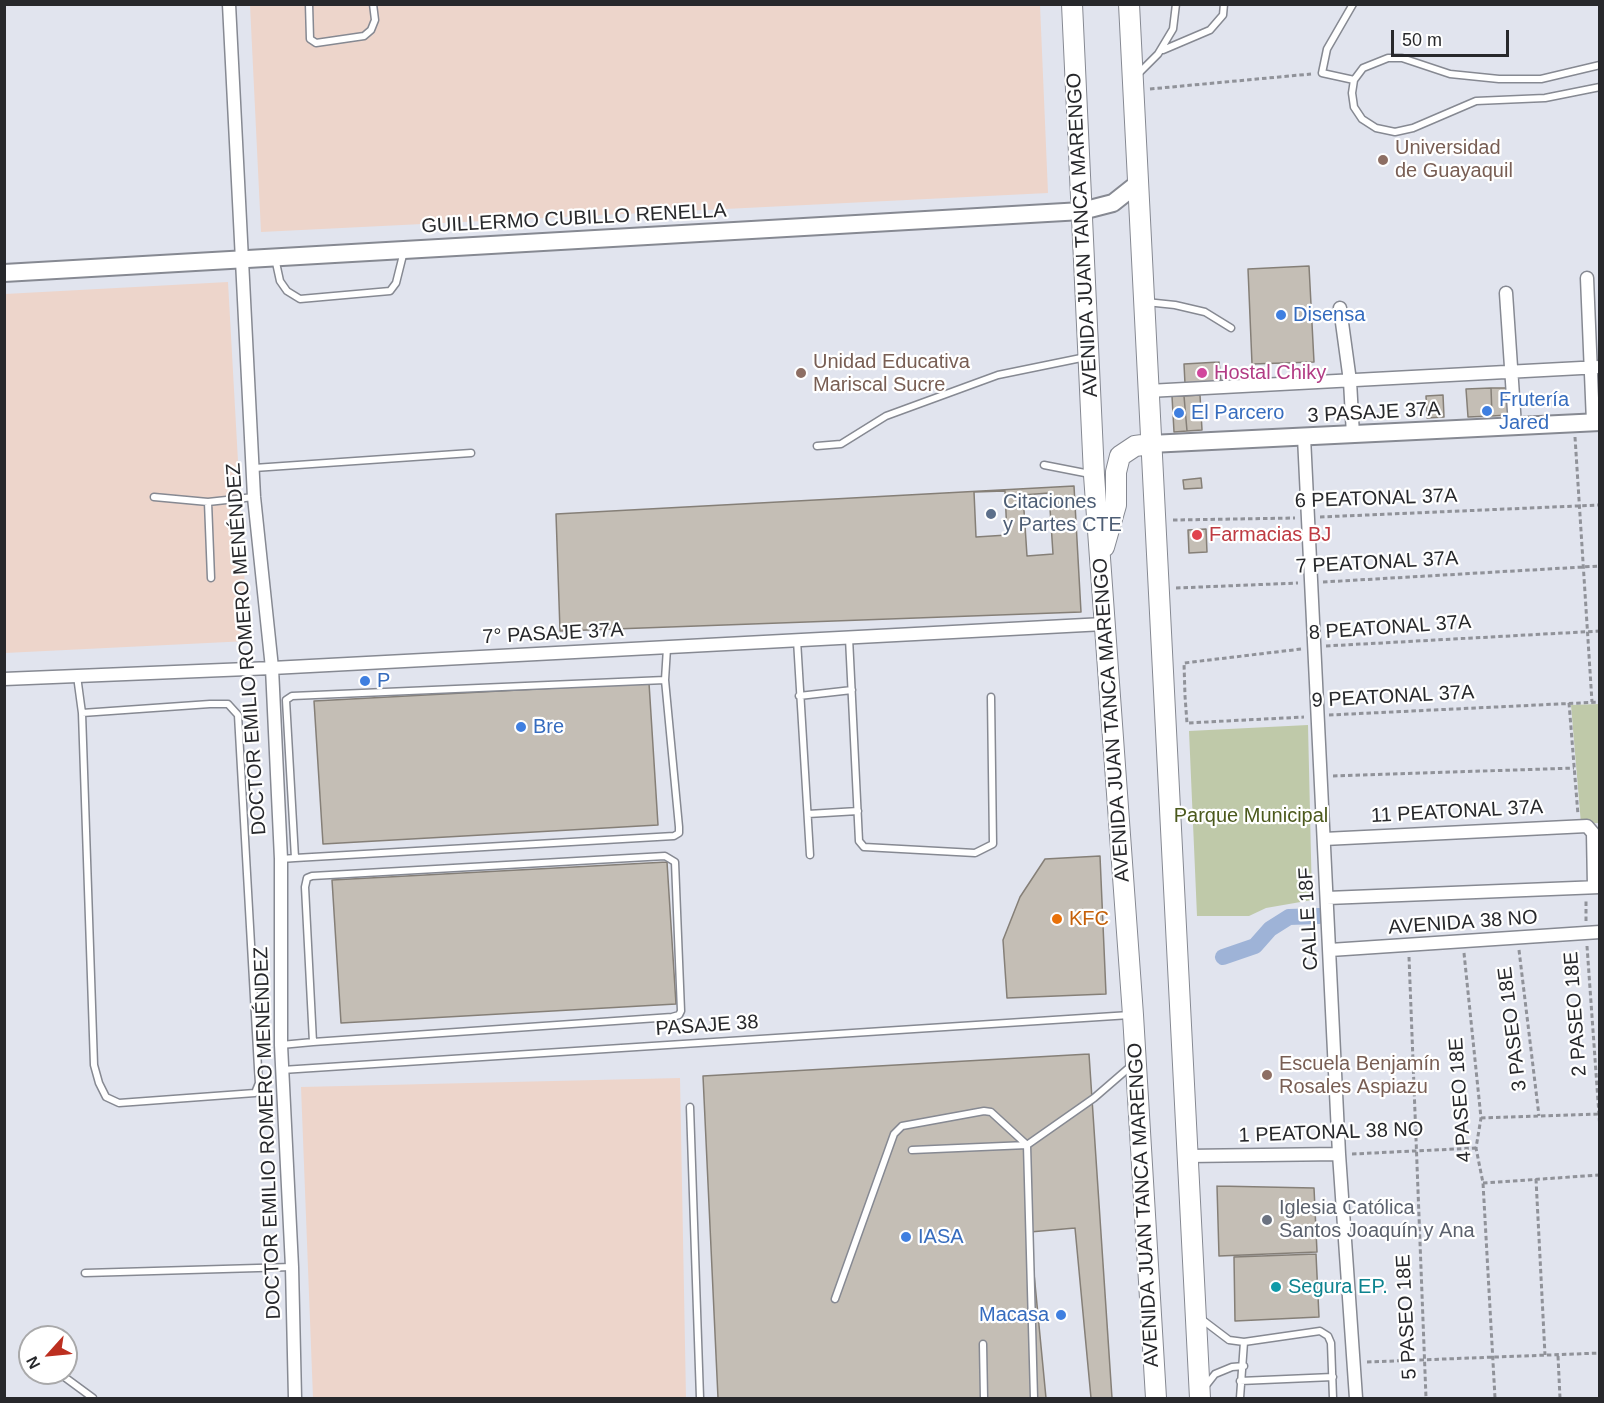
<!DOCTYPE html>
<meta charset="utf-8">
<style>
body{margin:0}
#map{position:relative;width:1604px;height:1403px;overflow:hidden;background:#e1e4ee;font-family:Helvetica,sans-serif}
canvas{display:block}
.frame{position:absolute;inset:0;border:6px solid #27282b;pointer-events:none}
.north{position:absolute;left:18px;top:1325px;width:60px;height:60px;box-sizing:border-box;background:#fff;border:2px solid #a9a9aa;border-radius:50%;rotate:243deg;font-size:16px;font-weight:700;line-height:24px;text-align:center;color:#27282b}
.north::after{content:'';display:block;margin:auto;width:21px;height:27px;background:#bc2f20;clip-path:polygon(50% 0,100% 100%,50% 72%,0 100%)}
.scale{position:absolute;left:1391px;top:30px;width:118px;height:27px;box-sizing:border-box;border:3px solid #27282b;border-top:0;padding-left:8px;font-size:18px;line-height:21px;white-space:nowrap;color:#27282b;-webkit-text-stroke:4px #fff;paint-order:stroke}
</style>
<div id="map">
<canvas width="1604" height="1403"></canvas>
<div class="frame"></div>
<div class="north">N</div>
<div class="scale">50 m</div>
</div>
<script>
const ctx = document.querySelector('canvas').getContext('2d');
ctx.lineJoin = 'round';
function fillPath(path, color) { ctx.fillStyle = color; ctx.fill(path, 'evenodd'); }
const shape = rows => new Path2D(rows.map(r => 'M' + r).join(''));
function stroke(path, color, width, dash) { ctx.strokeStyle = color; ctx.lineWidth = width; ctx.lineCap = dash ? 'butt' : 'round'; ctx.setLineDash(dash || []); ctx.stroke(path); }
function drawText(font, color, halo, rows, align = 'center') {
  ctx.font = font + ' Helvetica,sans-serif'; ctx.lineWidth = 4.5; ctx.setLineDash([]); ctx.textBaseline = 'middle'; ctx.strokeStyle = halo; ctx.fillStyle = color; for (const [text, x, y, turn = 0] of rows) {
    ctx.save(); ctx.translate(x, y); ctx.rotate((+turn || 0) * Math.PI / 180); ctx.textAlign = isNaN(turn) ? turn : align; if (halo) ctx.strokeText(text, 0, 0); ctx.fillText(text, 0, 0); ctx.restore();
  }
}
fillPath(shape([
 [250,5,1040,5,1048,193,261,232],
 [228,282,248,641,5,653,5,294],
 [680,1078,686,1398,313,1398,301,1087]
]), '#edd5cb');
fillPath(shape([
 [1599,704,1599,823,1581,824,1571,705],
 [1308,725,1312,900,1266,908,1249,916,1197,916,1189,731]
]), '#bfc9a9');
stroke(shape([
 [1223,957,1255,946,1270,929,1289,917,1319,916]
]), '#9eb3d7', 16);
const building = shape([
 [1309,266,1314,362,1252,364,1248,269,1309,266],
 [1219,362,1221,381,1185,384,1184,364,1219,362],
 [1491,388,1507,388,1508,415,1492,416,1491,388],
 [1491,388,1492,416,1468,417,1466,389,1491,388],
 [1200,395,1202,430,1187,431,1184,396,1200,395],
 [1443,395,1444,417,1427,418,1426,396,1443,395],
 [1172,396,1184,396,1187,431,1174,432,1172,396],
 [1201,478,1202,488,1184,489,1183,480,1201,478],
 [1074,486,1081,612,560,631,556,514,1074,486],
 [1005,491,1007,535,976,537,974,492,1005,491],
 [1049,493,1053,554,1027,556,1023,495,1049,493],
 [1206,529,1207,552,1189,553,1188,530,1206,529],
 [649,683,658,825,323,844,314,701,649,683],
 [1100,856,1106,994,1007,998,1003,940,1020,897,1045,859,1100,856],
 [667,862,676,1004,341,1023,332,880,667,862],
 [1089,1054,1112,1398,718,1398,703,1076,1089,1054],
 [1217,1186,1314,1188,1317,1252,1219,1256,1217,1186],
 [1075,1228,1091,1398,1046,1398,1030,1232,1075,1228],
 [1316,1254,1319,1317,1235,1321,1234,1257,1316,1254]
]);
fillPath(building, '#c4beb5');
stroke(building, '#857f77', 1.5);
const service = shape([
 [309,4,310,39,316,43,364,36,371,30,375,20,373,4],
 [1353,4,1327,49,1322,73,1354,80],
 [1163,50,1210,30,1223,15,1224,4],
 [1600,65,1541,79,1499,79,1450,74,1402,58,1388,58,1363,68,1354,80,1352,93,1354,107,1362,119,1376,128,1395,132,1413,128,1476,101,1545,98,1600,87],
 [1137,75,1158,54,1173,29,1176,4],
 [275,258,280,281,287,291,300,299,390,291,396,283,404,251],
 [1146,302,1175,305,1205,312,1231,328],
 [817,446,841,444,886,416,998,375,1086,357],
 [1044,465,1090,474],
 [254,468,471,453],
 [154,497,208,502,254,497],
 [208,502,211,578],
 [849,638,859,841,864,847,975,853,993,844,991,697],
 [797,640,810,855],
 [77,676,82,713,94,1065,99,1083,106,1097,119,1103,255,1093,259,1083,258,1068,238,715,228,704,210,704,82,713],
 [665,680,667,648],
 [799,696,852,690],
 [808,814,858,811],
 [281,859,295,858,674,836,679,833,679,827,665,680,292,696,286,700,295,858],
 [281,1045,313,1042,672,1017,679,1015,681,1011,675,862,665,856,312,876,307,878,305,887,313,1042],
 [282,1070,1130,1015],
 [690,1107,700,1398],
 [85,1273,292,1267],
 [835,1299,894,1134,902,1126,984,1111,991,1112,1027,1145,912,1150],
 [1200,1318,1229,1340,1244,1342,1320,1331,1328,1336,1331,1343,1333,1398],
 [983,1344,984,1398],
 [59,1373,93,1398],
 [1240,1381,1333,1377],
 [1204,1388,1215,1374,1232,1367,1244,1366],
 [1034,1398,1027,1145,1094,1098,1131,1066],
 [1240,1398,1244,1342]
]);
const minor = shape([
 [229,4,254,497,272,668,281,859,281,1045,292,1267,295,1398],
 [1587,278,1593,422],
 [1506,293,1515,426],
 [1340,308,1350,381,1353,435],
 [1148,391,1600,367],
 [1304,437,1339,1154,1356,1398],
 [4,679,272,668,1104,624],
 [1324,839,1587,826,1593,833,1594,887],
 [1327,898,1600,887],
 [1330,950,1600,932],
 [1187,1156,1339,1154]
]);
const tertiary = shape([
 [4,273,1082,211,1113,203,1137,184],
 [1150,444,1600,422]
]);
const primary = shape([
 [1072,4,1094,475,1133,1015,1156,1398],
 [1129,4,1200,1398],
 [1104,547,1116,505,1116,472,1120,456,1135,446,1150,444]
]);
stroke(service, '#868992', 9);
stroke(minor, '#868992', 15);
stroke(tertiary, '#868992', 20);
stroke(primary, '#868992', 22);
stroke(shape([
 [1150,89,1311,74],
 [1575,437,1592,702],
 [1320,517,1600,505],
 [1173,520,1295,518],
 [1323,582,1600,566],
 [1176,588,1298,583],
 [1326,646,1600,631],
 [1301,649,1184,663,1185,696,1187,723,1304,717],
 [1569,703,1578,815],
 [1329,715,1600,702],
 [1333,776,1574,768],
 [1586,921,1586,901],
 [1587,946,1600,1129],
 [1519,950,1539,1116],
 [1464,953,1481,1118,1476,1148,1483,1183,1495,1398],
 [1409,957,1426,1398],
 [1481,1118,1599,1114],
 [1352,1154,1476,1148],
 [1536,1179,1545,1355],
 [1483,1183,1600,1175],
 [1558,1356,1560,1398],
 [1367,1362,1600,1353]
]), '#909299', 3, [4.5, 3]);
stroke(service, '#fff', 6);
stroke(minor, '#fff', 12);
stroke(tertiary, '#fff', 16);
stroke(primary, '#fff', 20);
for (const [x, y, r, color] of [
 [1383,160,6,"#8d6e63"],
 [1281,315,6,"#3f7fe0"],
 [801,373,6,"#8d6e63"],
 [1202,373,6,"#d1479c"],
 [1487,411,6,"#3f7fe0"],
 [1179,413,6,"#3f7fe0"],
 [991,514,6,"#5c6f8a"],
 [1197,535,6,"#e0444e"],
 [365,681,6,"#3f7fe0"],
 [521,727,6,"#3f7fe0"],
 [1057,919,6,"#e8710a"],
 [1267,1075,6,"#8d6e63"],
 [1267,1220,6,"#6b7280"],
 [906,1237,6,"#3f7fe0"],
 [1276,1287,6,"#0f9aa8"],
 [1061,1315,6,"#3f7fe0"]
]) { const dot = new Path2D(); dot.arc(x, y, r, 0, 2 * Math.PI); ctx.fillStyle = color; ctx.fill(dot); stroke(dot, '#fff', 2); }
drawText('20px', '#785e54', '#fff', [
 ["Universidad",1395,148],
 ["de Guayaquil",1395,171],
 ["Unidad Educativa",813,362],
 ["Mariscal Sucre",813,385],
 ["Escuela Benjamín",1279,1064],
 ["Rosales Aspiazu",1279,1087]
], 'left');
drawText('20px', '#27282b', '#fff', [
 ["GUILLERMO CUBILLO RENELLA",574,219,-3],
 ["AVENIDA JUAN TANCA MARENGO",1083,235,-93],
 ["3 PASAJE 37A",1374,413,-3],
 ["6 PEATONAL 37A",1376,499,-2],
 ["7 PEATONAL 37A",1377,563,-3],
 ["8 PEATONAL 37A",1390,628,-4],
 ["7° PASAJE 37A",553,634,-3],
 ["DOCTOR EMILIO ROMERO MENÉNDEZ",247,649,-94],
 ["9 PEATONAL 37A",1393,697,-3],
 ["AVENIDA JUAN TANCA MARENGO",1112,720,-94],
 ["11 PEATONAL 37A",1457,812,-3],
 ["CALLE 18F",1309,919,-93],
 ["AVENIDA 38 NO",1463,923,-4],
 ["2 PASEO 18E",1576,1014,-94],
 ["PASAJE 38",707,1026,-4],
 ["3 PASEO 18E",1513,1029,-97],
 ["4 PASEO 18E",1461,1100,-94],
 ["DOCTOR EMILIO ROMERO MENÉNDEZ",268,1133,-92],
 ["1 PEATONAL 38 NO",1331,1133,-2],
 ["AVENIDA JUAN TANCA MARENGO",1144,1205,-93],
 ["5 PASEO 18E",1407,1317,-93]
]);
drawText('20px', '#366cbe', '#fff', [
 ["Disensa",1293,315],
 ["Frutería",1499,400],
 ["Jared",1499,423],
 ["El Parcero",1191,413],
 ["P",377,681],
 ["Bre",533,727],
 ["IASA",918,1237],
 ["Macasa",1049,1315,"right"]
], 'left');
drawText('20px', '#b23c85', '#fff', [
 ["Hostal Chiky",1214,373]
], 'left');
drawText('20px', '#4e5e75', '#fff', [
 ["Citaciones",1003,502],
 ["y Partes CTE",1003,525]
], 'left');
drawText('20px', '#be3a42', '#fff', [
 ["Farmacias BJ",1209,535]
], 'left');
drawText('20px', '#4b591c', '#fff', [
 ["Parque Municipal",1251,816]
]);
drawText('20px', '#c56008', '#fff', [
 ["KFC",1069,919]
], 'left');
drawText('20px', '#5b616d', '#fff', [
 ["Iglesia Católica",1279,1208],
 ["Santos Joaquín y Ana",1279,1231]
], 'left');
drawText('20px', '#0d838f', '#fff', [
 ["Segura EP.",1288,1287]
], 'left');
</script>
